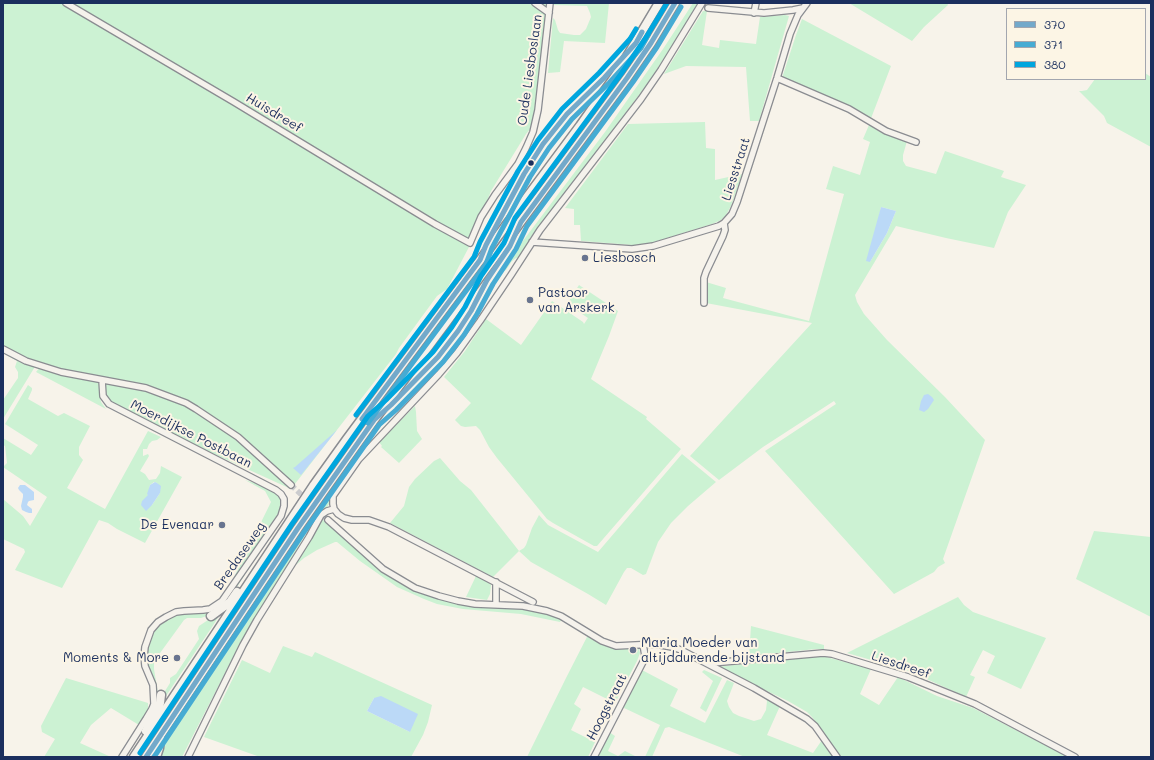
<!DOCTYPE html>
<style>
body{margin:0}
#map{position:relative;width:1154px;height:760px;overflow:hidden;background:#f7f3ea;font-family:Mali,sans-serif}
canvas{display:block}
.frame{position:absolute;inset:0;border:4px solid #1b2f5e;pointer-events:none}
.legend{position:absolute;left:1006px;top:8px;width:140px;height:72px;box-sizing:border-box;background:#fcf5e5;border:1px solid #a2a6af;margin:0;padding:5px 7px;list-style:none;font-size:12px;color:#1b2f5e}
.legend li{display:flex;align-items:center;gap:8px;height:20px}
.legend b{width:20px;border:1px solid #a2a6af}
</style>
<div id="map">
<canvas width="1154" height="760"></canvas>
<div class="frame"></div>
<ul class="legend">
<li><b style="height:5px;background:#73a9ca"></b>370</li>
<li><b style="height:5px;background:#46abd3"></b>371</li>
<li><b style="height:5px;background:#00a6de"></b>380</li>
</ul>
</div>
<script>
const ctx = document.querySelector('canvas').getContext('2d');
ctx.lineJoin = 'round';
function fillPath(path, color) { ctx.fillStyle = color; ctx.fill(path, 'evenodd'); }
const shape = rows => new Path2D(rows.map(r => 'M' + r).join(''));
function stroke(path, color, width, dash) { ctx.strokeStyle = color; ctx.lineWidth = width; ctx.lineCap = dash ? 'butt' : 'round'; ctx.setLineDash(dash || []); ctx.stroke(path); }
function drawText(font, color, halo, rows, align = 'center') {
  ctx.font = font + ' Mali,sans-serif'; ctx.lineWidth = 4; ctx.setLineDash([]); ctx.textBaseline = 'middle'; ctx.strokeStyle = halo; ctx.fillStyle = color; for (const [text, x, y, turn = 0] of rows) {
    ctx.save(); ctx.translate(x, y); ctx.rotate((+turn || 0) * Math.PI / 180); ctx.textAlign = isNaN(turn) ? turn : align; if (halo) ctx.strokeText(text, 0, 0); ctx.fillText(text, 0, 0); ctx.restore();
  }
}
fillPath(shape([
 [3,3,548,3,539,118,526,134,491,191,469,247,447,289,437,296,399,348,396,354,291,489,190,443,100,396,101,402,106,409,36,372,40,367,3,345],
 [554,3,609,3,605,43,564,41,560,72,548,73,553,18,555,20,558,30,560,33,574,35,580,35,586,29,591,17,590,13,587,6,554,5],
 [693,3,698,3,653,76,617,125,530,238,520,257,516,258,512,261,506,270,504,271,501,270,605,132,663,49],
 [849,3,947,3,948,5,924,27,912,41],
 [703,11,707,11,702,45,719,48,720,40,756,44,760,17,785,15,789,16,759,121,750,121,746,67,686,66,664,74],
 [802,19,891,66,870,121,782,78,796,35],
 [1145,73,1151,77,1151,147,1107,123,1104,116,1079,91,1082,91,1087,90,1095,79,1145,79],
 [705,122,706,148,715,149,715,180,742,174,731,206,726,215,721,220,712,224,645,245,632,245,581,241,580,225,574,225,574,209,565,208,628,124],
 [869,125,880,132,907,141,903,155,903,161,906,166,936,174,945,151,1004,171,1001,177,1026,185,1008,212,994,248,946,238,896,226,855,295,857,302,864,314,887,340,945,397,985,440,943,559,945,563,938,567,934,572,894,594,765,451,836,404,834,401,763,447,719,480,690,456,812,323,706,303,706,282,726,288,723,298,809,321,844,194,826,189,833,166,860,175,870,142,863,139],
 [881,207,896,211,887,233,870,262],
 [579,285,618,311,609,336,591,379,647,417,646,419,681,449,597,546,594,546,553,523,547,519,497,458,489,447,480,430,476,426,465,427,461,426,455,420,471,403,444,377,465,351,486,319,521,345,552,301,583,322,584,324,588,318,567,304],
 [3,351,36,365,3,419,3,400,18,378,18,372,15,367,17,361,3,353],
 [28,385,32,388,32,390,28,399,58,416,64,413,90,426,79,447,79,455,83,460,67,488,105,509,148,431,161,437,157,440,152,441,149,444,147,449,143,449,143,456,148,454,149,456,140,471,145,474,149,480,156,479,160,473,161,466,182,477,145,543,117,529,108,523,99,520,62,588,15,570,25,552,24,549,3,539,3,499,23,516,30,526,47,497,3,467,7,463,5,446,3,445,3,438,31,455,38,445,5,424],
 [154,482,157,483,160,493,152,505,148,495,150,485],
 [415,406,416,412,417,431,422,439,399,463,381,447,382,446,379,442],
 [682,454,716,482,688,506,671,523,658,542,646,574,643,575,631,568,627,568,624,572,606,605,588,594,531,562,519,551,493,577,390,523,404,506,409,487,415,479,434,461,440,458,460,481,471,490,519,551,524,548,526,545,532,528,539,515,548,525,598,552],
 [245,480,270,488,279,495,282,500,282,505,278,514,233,579,271,502,265,491],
 [331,491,331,500,328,506,317,515,264,605,243,638,182,757,159,757,161,749,241,630],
 [322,519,372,563,407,587,427,595,537,611,562,618,560,622,521,614,463,609,437,604,424,599,397,587,360,561,337,542,335,542,317,550,304,558,296,565],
 [1094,531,1151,537,1151,617,1076,579],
 [258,553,231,597,210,615,201,618,187,618,184,620,155,660,154,664,154,669,158,693,155,705,147,666,146,648,154,628,172,615,201,612,221,604],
 [476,576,486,579,491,585,490,594,487,600,466,597],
 [958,597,964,605,973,612,1046,638,1021,689,987,673,995,656,983,650,970,675,975,677,966,697,909,671,885,664,847,653],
 [223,610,212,627,162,702,165,691,170,683,170,678,176,674,199,639,197,631,199,626],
 [751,626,824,645,824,649,816,649,749,656],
 [589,633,615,646,623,649,639,649,640,653,637,661,615,703,583,687,574,704,581,709,571,730,595,742,588,757,527,757,566,678],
 [283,646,312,657,315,652,432,705,428,722,423,735,411,757,260,757,204,737,242,660,270,673],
 [374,698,410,732,367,711],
 [815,656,823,656,871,669,860,694,879,705,898,677,937,696,973,708,1068,757,841,757,812,717,807,712,788,701,716,667],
 [642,670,678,689,670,706,705,723,727,680,734,683,727,701,729,707,733,713,739,716,754,721,761,719,766,710,767,701,765,698,780,706,767,735,813,753,822,740,834,757,745,757,669,727,665,728,652,757,645,757,660,725,622,707],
 [704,670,722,678,706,712,700,708,713,681,702,672],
 [66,678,148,703,148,709,146,713,139,725,111,708,91,725,80,743,111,757,44,757,55,739,42,732,41,726],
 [609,732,615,736,608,751,618,756,625,751,637,757,597,757]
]), '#ccf2d3');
fillPath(shape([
 [881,207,896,211,887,233,870,262,866,261],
 [928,394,932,397,934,400,928,409,924,412,919,410,921,401,924,395],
 [337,430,301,475,293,468,295,467],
 [155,482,157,483,161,486,160,493,152,505,146,511,141,505,142,501,148,495,147,494,150,485],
 [20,485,25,485,34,492,34,500,29,501,28,502,27,505,32,509,32,513,29,513,26,512,22,510,21,506,23,497,23,494,19,490,18,488],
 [381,696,418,714,410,732,367,711,374,698]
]), '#bbd9f7');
stroke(shape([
 [291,485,328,520]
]), '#cbccce', 5.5, [5.5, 3]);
const minor = shape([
 [66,3,234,102,435,224,470,243,481,217,495,195,518,164,526,148,533,132,538,110,550,3],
 [535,3,549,13],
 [708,8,764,13,793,10,803,8],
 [754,13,756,3],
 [777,78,849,109,886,131,916,142],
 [532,242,632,249,653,246,719,226,724,223,732,214,737,202,777,78,790,34,798,15,807,3],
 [704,303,704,278,706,272,723,236,725,230,724,223],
 [3,349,26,361,61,372,146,388,186,403,196,409,238,437,291,485],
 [102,380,103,396,109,404,276,490,281,494,284,499,284,506,281,516,222,601,210,609,203,610,184,611,176,612,166,617,158,622,151,630,145,647,144,657,145,666,153,685,154,704,152,709,146,719,122,757],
 [328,520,383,569,415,588,439,596,458,601,475,604,523,606,547,611,561,616,602,641,616,646,655,644,672,647,681,650,754,688,807,719,815,726,837,757],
 [496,582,496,604],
 [533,602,389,527,369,520,352,520,344,518,338,514,334,509,333,504,333,496,359,459,439,374,457,353,480,321,511,275,540,230,621,125,641,99,661,70,702,3],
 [708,662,712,663,823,653,832,654,908,677,975,704,1075,757],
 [188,757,243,645,257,620,309,537,321,515,327,511,334,509],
 [594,757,644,660,645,656,643,644]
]);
const highway = shape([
 [211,616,230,602,237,592],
 [146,731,160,703,161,695],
 [134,757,314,485,347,439,580,126,616,75,659,3],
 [146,757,298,528,321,495,374,420,627,78,651,43,675,3],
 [156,757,159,748,160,738]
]);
stroke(minor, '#8a8c91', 8);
stroke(highway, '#8a8c91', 11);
stroke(minor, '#f5f2ec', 5.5);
stroke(highway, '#f5f2ec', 8);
stroke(shape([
 [362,419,480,260,486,245,524,174,543,144,567,114,604,78,636,43,642,32],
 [146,757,298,528,374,420,391,405,438,357,458,331,471,311,487,280,510,246,521,222,627,78,651,43,675,3]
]), '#73a9ca', 5);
stroke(shape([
 [368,423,486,264,492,248,530,177,549,148,572,119,609,83,641,48,648,35],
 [154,757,304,532,379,425,396,410,443,362,464,335,477,314,493,284,516,249,527,226,633,82,657,47,681,7]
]), '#46abd3', 5);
stroke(shape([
 [356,415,474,257,480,242,518,171,538,140,562,109,599,73,630,39,636,29],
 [140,753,292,524,368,416,386,400,433,352,452,327,465,307,481,276,504,243,515,218,621,74,645,39,667,3]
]), '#00a6de', 5);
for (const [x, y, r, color] of [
 [531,163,3.5,"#1b2f5e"],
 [585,258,4,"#68748f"],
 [530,300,4,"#68748f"],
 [222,525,4,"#68748f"],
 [633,650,4,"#68748f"],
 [177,658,4,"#68748f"]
]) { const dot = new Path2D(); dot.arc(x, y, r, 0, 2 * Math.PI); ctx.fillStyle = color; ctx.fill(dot); stroke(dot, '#fcf5e5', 1.5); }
drawText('13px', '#1b2f5e', '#fcf5e5', [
 ["Oude Liesboslaan",530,70,-82],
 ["Huisdreef",274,113,31],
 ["Liesstraat",736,169,-72],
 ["Moerdijkse Postbaan",191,434,27],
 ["Bredaseweg",240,556,-55],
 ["Liesdreef",901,665,18],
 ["Hoogstraat",607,707,-63]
]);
drawText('13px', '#1b2f5e', '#fcf5e5', [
 ["Liesbosch",593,258],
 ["Pastoor",538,293],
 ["van Arskerk",538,308],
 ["De Evenaar",214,525,"right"],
 ["Maria Moeder van",641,643],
 ["altijddurende bijstand",641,658],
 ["Moments & More",169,658,"right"]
], 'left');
</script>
